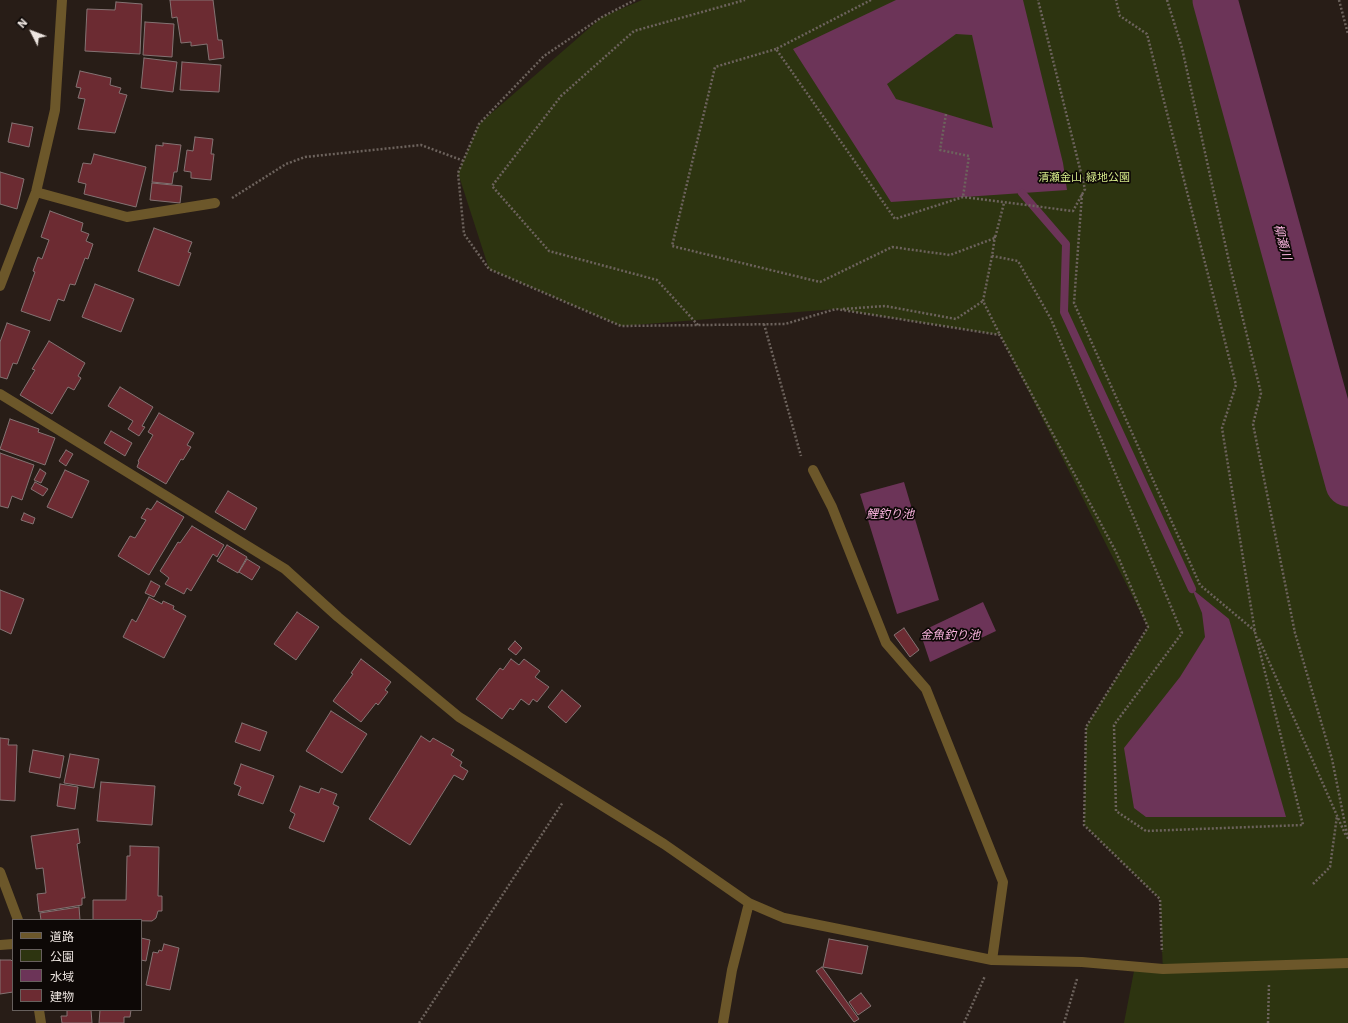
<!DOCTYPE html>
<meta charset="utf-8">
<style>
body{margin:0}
#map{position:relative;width:1348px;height:1023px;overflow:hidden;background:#281d17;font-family:"Work Sans","Noto Sans JP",sans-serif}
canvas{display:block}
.legend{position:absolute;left:12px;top:919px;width:130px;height:92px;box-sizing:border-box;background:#0d0806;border:1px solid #67605d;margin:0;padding:5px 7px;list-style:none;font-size:12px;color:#ede5e0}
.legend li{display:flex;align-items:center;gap:8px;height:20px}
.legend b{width:20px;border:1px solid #67605d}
.north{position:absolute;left:12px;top:12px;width:40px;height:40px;-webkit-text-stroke:3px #0d0806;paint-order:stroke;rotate:312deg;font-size:11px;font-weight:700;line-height:16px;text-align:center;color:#ede5e0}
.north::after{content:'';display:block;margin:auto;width:14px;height:18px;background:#ede5e0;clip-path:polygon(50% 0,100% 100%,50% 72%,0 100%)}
</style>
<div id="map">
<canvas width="1348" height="1023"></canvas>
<ul class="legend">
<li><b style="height:5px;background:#6c572a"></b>道路</li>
<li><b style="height:11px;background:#2d3410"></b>公園</li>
<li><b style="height:11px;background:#6c3458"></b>水域</li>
<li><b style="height:11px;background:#6c2b32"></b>建物</li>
</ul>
<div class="north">N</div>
</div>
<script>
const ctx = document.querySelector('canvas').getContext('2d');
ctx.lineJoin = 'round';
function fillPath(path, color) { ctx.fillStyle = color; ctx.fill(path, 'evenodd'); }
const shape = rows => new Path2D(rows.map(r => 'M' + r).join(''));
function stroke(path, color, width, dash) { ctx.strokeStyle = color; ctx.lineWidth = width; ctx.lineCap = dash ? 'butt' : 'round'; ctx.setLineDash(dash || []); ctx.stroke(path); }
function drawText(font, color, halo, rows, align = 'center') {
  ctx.font = font + ' "Work Sans","Noto Sans JP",sans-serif'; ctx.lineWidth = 3.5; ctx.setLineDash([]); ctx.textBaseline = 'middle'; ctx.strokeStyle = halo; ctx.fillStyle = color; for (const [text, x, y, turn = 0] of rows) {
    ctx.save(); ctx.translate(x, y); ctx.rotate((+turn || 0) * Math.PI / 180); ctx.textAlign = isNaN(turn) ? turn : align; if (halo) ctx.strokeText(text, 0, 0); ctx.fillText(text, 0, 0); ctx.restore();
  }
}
fillPath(shape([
 [642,0,1221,0,1348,476,1348,1023,1124,1023,1134,971,1163,973,1160,899,1084,825,1086,727,1148,627,1000,335,836,309,621,326,489,269,458,173,479,124,602,17]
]), '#2d3410');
fillPath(shape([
 [896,0,1023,0,1063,163,1067,190,891,202,793,49],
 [956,34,972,35,993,128,896,99,887,84],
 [904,482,939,600,897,614,860,494],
 [1192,589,1229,619,1286,817,1146,817,1134,808,1124,748,1180,677,1205,637,1202,613],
 [983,602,996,631,930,662,920,632]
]), '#6c3458');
stroke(shape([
 [1022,193,1066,244,1064,312,1192,589]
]), '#6c3458', 8);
stroke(shape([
 [1215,0,1348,484]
]), '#6c3458', 45);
const building = shape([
 [170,0,213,0,218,40,222,40,224,58,209,60,207,44,191,46,191,42,181,43,177,17,172,18,170,0],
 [116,2,142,4,140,54,85,51,87,9,115,10,116,2],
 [145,22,174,24,172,57,143,55,145,22],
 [144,58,177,62,173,92,141,88,144,58],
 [182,62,221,65,219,92,180,90,182,62],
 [80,71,111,78,110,85,121,88,119,93,127,95,115,133,78,129,85,99,78,98,81,88,76,87,80,71],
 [12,123,33,127,29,147,8,142,12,123],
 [195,137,213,139,211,154,214,154,211,180,191,178,191,172,184,171,187,150,193,151,195,137],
 [163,143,181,145,177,172,174,172,172,184,152,182,156,145,163,146,163,143],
 [94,154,146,167,136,207,84,194,86,184,78,182,83,163,91,164,94,154],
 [0,172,24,179,17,209,0,204,0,172],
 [152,183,182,186,180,203,150,200,152,183],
 [50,211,83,223,81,231,89,234,86,241,93,244,88,259,85,258,75,285,70,284,64,301,58,299,50,321,21,311,35,272,33,271,38,257,42,259,49,240,41,237,50,211],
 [154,228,192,242,188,252,191,253,179,286,138,271,154,228],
 [95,284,134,299,121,332,82,317,95,284],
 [7,323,30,331,17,364,13,363,7,379,0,377,0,342,7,323],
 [49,341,85,363,78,376,81,378,74,390,68,387,52,414,20,395,35,370,32,369,49,341],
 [120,387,153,407,142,426,145,427,139,436,128,429,133,421,108,406,120,387],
 [159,413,194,433,187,445,191,447,183,460,181,459,166,484,137,467,139,462,138,461,153,435,148,432,159,413],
 [10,419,39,429,38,432,55,438,45,465,0,449,10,419],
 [111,431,132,443,125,456,104,443,111,431],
 [66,450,73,454,66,466,59,461,66,450],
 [0,453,34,465,22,500,12,496,8,508,0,506,0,453],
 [40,469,46,473,41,483,34,480,40,469],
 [65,470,89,481,72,518,47,507,65,470],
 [35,482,48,489,43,496,31,489,35,482],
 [228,491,257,508,245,530,215,512,228,491],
 [157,501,184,517,149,575,118,556,130,536,135,538,146,520,141,518,147,508,151,510,157,501],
 [24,513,35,518,33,524,21,520,24,513],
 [192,526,224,545,217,557,213,554,191,591,187,588,184,594,165,584,169,578,160,571,178,542,180,543,192,526],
 [227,545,247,557,238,573,217,561,227,545],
 [247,559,260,567,252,580,239,572,247,559],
 [151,581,160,586,154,597,145,593,151,581],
 [0,590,24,599,11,634,0,629,0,590],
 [149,597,162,604,163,601,174,606,173,609,186,616,164,658,123,637,132,619,136,622,149,597],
 [297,612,319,627,296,660,274,644,297,612],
 [904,628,919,650,910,657,894,635,904,628],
 [515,641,522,648,516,655,508,649,515,641],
 [361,659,391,682,385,690,388,692,378,705,376,703,361,722,333,701,353,674,351,673,361,659],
 [511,659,519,665,524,659,540,671,535,677,549,687,537,702,533,699,529,705,521,699,513,710,510,708,502,719,476,699,500,668,503,670,511,659],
 [562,690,581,706,566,723,548,707,562,690],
 [331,711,367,734,342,773,306,751,331,711],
 [242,723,267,732,260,751,235,742,242,723],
 [421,736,430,742,433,738,454,750,451,755,462,762,460,766,468,771,463,780,454,775,410,845,369,819,421,736],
 [0,738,9,739,8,745,17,745,15,801,0,800,0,738],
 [33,750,64,756,60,778,29,772,33,750],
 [70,754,99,759,94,788,64,783,70,754],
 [241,764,274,776,263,804,238,795,241,787,234,784,241,764],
 [101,782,155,786,152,825,97,821,101,782],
 [60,784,78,787,75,809,57,806,60,784],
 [300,786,319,793,321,788,337,794,333,804,339,807,324,842,289,828,295,814,290,811,300,786],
 [78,829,80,843,77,844,85,898,82,898,82,905,39,912,37,894,46,893,43,868,36,869,31,836,78,829],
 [130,846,159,847,158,896,162,896,162,911,158,911,156,918,152,921,93,920,93,900,126,900,127,856,130,856,130,846],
 [79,907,80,920,41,920,40,913,79,907],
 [141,938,150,940,146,961,141,960,141,938],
 [829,939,868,946,862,974,823,967,829,939],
 [164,944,179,948,170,990,146,985,153,952,158,953,159,950,162,951,164,944],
 [0,960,11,960,13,962,13,992,0,994,0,960],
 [822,967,859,1019,854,1022,816,971,822,967],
 [861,993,871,1006,858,1015,849,1002,861,993],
 [67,1010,91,1010,92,1023,62,1023,61,1016,67,1016,67,1010],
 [100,1010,131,1010,130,1017,124,1017,124,1023,99,1023,100,1010]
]);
fillPath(building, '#6c2b32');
stroke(building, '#847373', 1);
stroke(shape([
 [635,0,602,17,544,56,479,124,458,173,464,234,489,269,621,326,785,324,836,309,1000,335,1116,552,1148,627,1086,727,1084,825,1160,899,1162,952],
 [871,0,776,49,895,219,963,197,1073,211,1085,189,1038,0],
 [1167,0,1182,48,1230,266,1261,393,1253,424,1295,633,1332,759,1348,839],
 [1339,0,1348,34],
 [776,49,715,67,672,246,820,282,892,247,950,255,995,238,1004,203],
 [946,114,940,150,969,156,963,197],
 [1082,194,1074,303,1200,585,1255,631],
 [232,198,286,164,305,157,421,145,464,161],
 [995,236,992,256,1018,261,1051,319,1182,633,1114,725,1116,811,1146,831,1303,825,1255,632,1222,428,1236,385,1147,34,1120,16,1116,0],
 [992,256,983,301,1000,335],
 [843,309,885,306,956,319,983,301],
 [764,324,801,456],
 [698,325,657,280,549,251,492,186,561,96,634,31,745,0],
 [1259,639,1346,836],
 [1313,884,1330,867,1337,816],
 [419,1023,563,802],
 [964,1023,985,976],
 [1064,1023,1077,979],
 [1268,1023,1269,984]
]), '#6d635d', 2.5, [2, 2]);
stroke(shape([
 [36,192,127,217,215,203],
 [0,286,36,192,55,110,62,0],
 [0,394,285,569,338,617,459,717,664,844,749,903,784,918,992,960,1082,962,1163,969,1348,963],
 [813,470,832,507,886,643,926,689,1003,882,992,960],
 [0,872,18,920],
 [0,945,13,944],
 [39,1010,41,1023],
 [723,1023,732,970,749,903]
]), '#6c572a', 10);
drawText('11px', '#d3e788', '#0d0806', [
 ["清瀬金山 緑地公園",1084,178]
]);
drawText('italic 12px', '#fab4df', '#0d0806', [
 ["柳瀬川",1282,242,75],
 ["鯉釣り池",890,514],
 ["金魚釣り池",950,635]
]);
</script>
